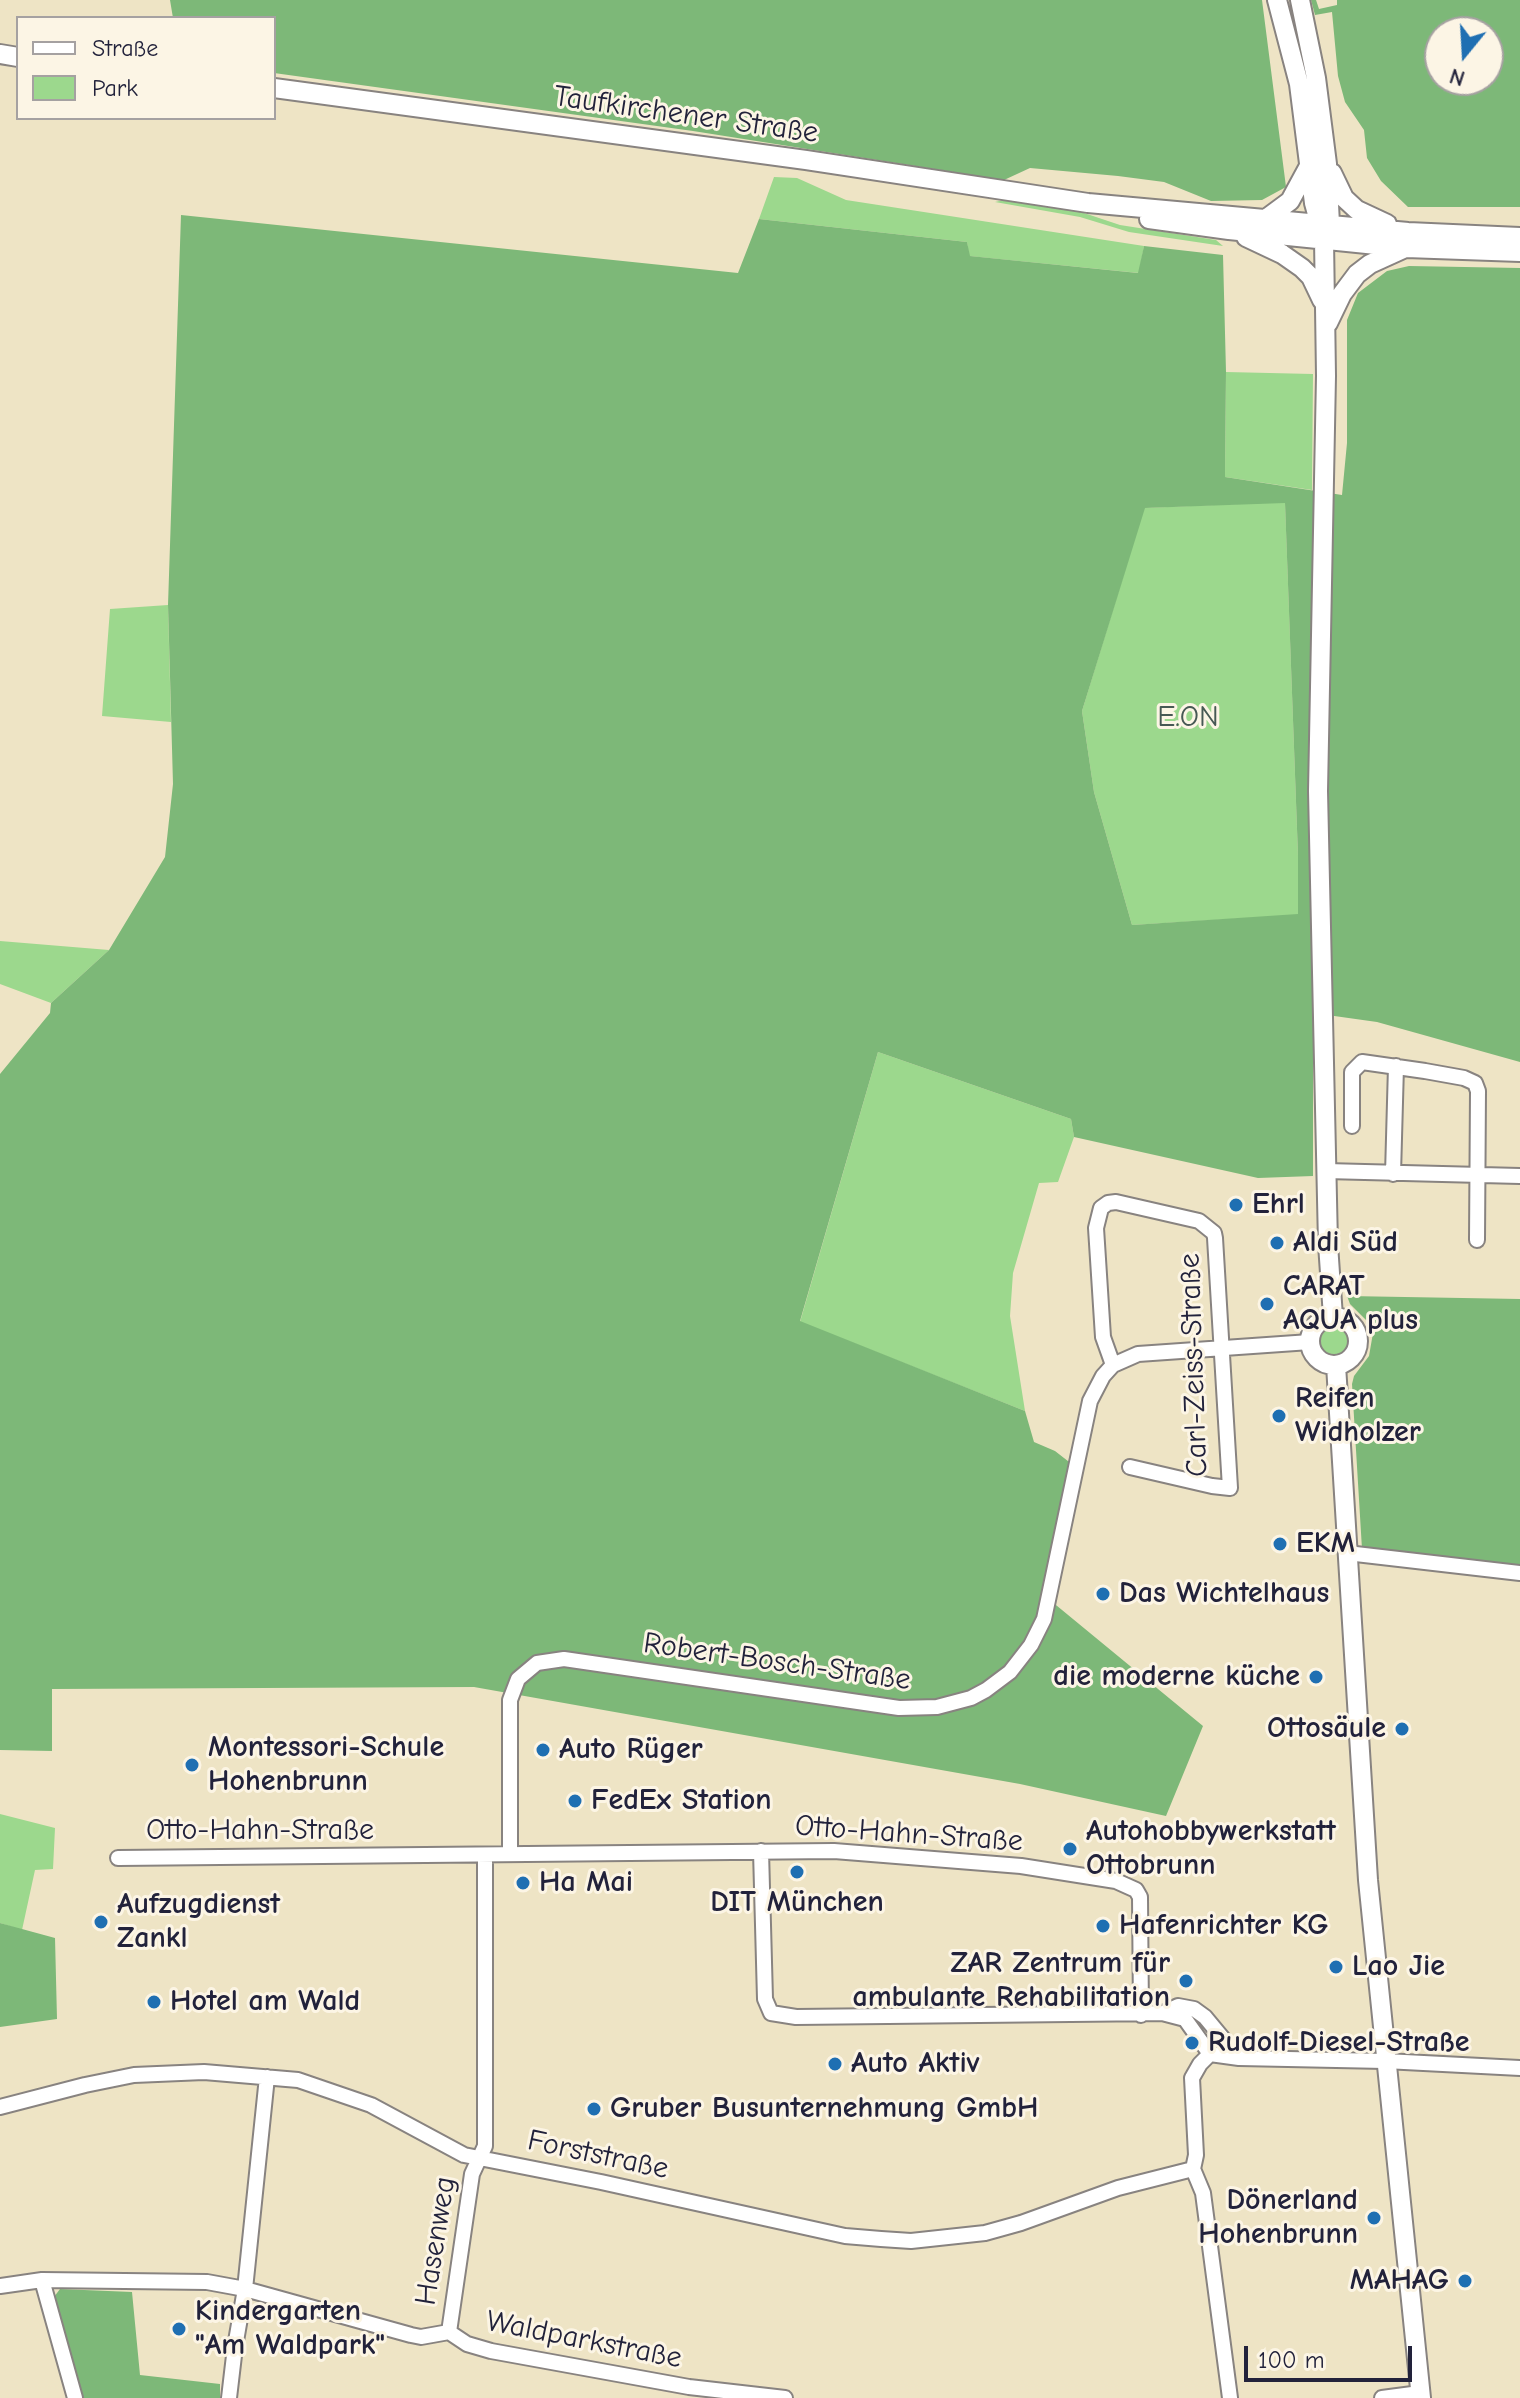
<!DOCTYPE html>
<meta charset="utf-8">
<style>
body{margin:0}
#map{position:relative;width:1520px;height:2398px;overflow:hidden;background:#eee4c5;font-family:"Comic Neue",sans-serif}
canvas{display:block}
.legend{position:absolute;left:16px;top:16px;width:260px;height:104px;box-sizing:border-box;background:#fcf5e5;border:2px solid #a5a1a1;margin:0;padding:10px 14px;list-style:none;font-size:24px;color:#22223b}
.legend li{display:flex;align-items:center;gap:16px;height:40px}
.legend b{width:40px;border:2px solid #a5a1a1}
.north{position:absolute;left:1424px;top:16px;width:80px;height:80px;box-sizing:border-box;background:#fcf5e5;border:2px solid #a5a1a1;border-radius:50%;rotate:198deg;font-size:22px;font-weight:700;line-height:32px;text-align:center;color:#22223b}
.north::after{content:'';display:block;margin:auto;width:28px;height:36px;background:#1f6fb2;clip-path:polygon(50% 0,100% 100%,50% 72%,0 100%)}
.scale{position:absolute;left:1244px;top:2346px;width:168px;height:36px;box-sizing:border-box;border:4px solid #22223b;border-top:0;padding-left:10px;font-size:24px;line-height:28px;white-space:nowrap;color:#22223b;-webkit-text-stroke:6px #fcf5e5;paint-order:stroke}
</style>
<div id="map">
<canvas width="1520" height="2398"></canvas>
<ul class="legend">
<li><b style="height:10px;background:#fff"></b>Straße</li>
<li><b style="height:22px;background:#9cd88d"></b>Park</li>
</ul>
<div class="north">N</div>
<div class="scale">100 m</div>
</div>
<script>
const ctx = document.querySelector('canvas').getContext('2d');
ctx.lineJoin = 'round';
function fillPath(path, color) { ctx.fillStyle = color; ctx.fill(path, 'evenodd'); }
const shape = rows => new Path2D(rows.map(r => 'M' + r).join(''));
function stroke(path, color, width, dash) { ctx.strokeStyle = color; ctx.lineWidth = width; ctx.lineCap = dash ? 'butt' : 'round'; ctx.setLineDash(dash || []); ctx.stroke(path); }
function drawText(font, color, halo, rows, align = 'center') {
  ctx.font = font + ' "Comic Neue",sans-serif'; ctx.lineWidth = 6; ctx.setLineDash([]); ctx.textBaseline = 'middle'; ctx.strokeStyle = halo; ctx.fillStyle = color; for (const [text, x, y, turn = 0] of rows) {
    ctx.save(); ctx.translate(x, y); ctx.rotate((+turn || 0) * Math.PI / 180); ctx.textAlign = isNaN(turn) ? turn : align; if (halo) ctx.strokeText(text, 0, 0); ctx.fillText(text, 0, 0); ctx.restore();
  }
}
fillPath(shape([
 [774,177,797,178,846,200,1144,246,1139,273,969,256,967,242,759,219],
 [1004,200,1075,210,1120,225,1216,240,1223,246,1129,232,1080,217,995,202],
 [1226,372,1313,374,1312,490,1225,477],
 [1285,502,1298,856,1298,915,1132,925,1094,792,1082,711,1144,508],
 [168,605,171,722,102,716,110,609],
 [0,941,109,950,51,1003,0,984],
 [878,1052,1071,1119,1074,1137,1058,1182,1039,1183,1013,1273,1010,1316,1025,1411,800,1322],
 '1317 1341a18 18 0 1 1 36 0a18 18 0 1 1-36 0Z',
 [0,1814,55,1828,53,1869,35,1870,22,1930,0,1923]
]), '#9cd88d');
fillPath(shape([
 [170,0,1262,0,1286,187,1262,200,1211,201,1164,182,1118,176,1030,168,1004,180,693,131,274,73,274,18,173,18],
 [1311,0,1316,0,1319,9,1337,5,1337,0,1520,0,1520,207,1408,207,1381,181,1367,158,1364,130,1345,102,1338,76,1332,12,1315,15],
 [1440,32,1488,32,1488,80,1440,80],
 [181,215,738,273,759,219,967,242,970,256,1138,273,1144,246,1223,255,1226,372,1225,477,1342,495,1347,443,1347,320,1358,293,1387,271,1409,266,1520,268,1520,1062,1377,1022,1313,1013,1313,1176,1258,1178,1074,1137,1071,1119,878,1052,800,1321,1025,1411,1034,1442,1055,1451,1073,1465,1045,1596,1203,1726,1166,1816,1020,1784,474,1687,52,1689,52,1751,0,1750,0,1074,50,1013,51,1003,109,950,165,857,173,784,168,605],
 [1285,503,1298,856,1298,914,1132,925,1094,792,1082,711,1145,508],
 [1347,1296,1520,1299,1520,1566,1362,1549,1352,1384,1354,1376,1369,1356,1373,1333,1368,1322,1350,1304],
 [0,1923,55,1938,57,2019,0,2027],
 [60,2289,132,2292,140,2375,220,2384,220,2398,83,2398,54,2297]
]), '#7db878');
const minor = shape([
 [1352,1126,1352,1072,1362,1062,1425,1071,1464,1078,1475,1083,1478,1091,1477,1240],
 [1326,1171,1520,1176],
 [1393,1174,1396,1066],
 [1113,1365,1103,1337,1096,1228,1101,1208,1108,1203,1116,1202,1199,1221,1214,1233,1215,1238,1230,1488,1212,1486,1130,1467],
 [1347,1553,1520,1573],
 [761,1851,765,1999,771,2013,796,2017,1162,2013,1185,2019,1210,2054],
 [510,1853,510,1700,518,1679,537,1663,564,1659,899,1708,937,1707,971,1698,986,1690,1010,1672,1031,1645,1044,1619,1090,1401,1103,1376,1113,1365,1138,1354,1310,1342],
 [118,1858,834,1851,1021,1866,1116,1881,1136,1890,1140,1897,1141,2015],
 [1163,2013,1178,2006,1194,2009,1205,2017,1239,2058],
 [1210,2054,1200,2064,1192,2078,1196,2155,1193,2169,1203,2193,1230,2398],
 [1210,2054,1239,2058,1385,2061,1520,2068],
 [0,2107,85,2085,134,2075,204,2072,298,2080,371,2105,464,2155,601,2182,845,2236,881,2239,911,2241,985,2233,1021,2223,1118,2188,1193,2169],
 [42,2280,75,2398],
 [0,2286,42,2280,207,2282,245,2289,411,2335,421,2337,449,2332,467,2344,491,2351,689,2387,785,2398],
 [449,2332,472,2174,485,2146,485,1856],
 [229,2398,235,2347,245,2289,267,2077],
 [1382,2398,1420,2393]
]);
const secondary = shape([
 [1277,0,1299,84,1314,203,1324,239,1326,376,1318,791,1328,1244,1333,1317],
 [1300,0,1316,78,1327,164,1330,224,1327,233],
 [0,54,18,57],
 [274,88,806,160,1088,203,1408,232,1520,237],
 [1332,173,1344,198,1357,210,1387,224],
 [1267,218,1290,201,1309,166],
 [1149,219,1229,230,1406,248,1520,252],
 [1246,237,1282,254,1302,268,1311,277,1322,300],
 [1328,323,1342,294,1357,274,1370,264,1403,249],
 '1310 1341a24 24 0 1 1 48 0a24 24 0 1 1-48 0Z',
 [1336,1365,1368,1880,1421,2398]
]);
stroke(minor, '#888380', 18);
stroke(secondary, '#888380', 22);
stroke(minor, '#fff', 14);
stroke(secondary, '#fff', 18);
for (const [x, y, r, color] of [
 [1236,1205,8,"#1f6fb2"],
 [1277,1243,8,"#1f6fb2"],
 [1267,1304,8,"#1f6fb2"],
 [1279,1416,8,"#1f6fb2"],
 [1280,1544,8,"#1f6fb2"],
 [1103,1594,8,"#1f6fb2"],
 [1316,1677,8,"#1f6fb2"],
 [1402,1729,8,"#1f6fb2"],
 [543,1750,8,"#1f6fb2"],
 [192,1765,8,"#1f6fb2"],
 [575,1801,8,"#1f6fb2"],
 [1070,1849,8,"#1f6fb2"],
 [797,1872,8,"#1f6fb2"],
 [523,1883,8,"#1f6fb2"],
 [101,1922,8,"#1f6fb2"],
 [1103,1926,8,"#1f6fb2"],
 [1336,1967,8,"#1f6fb2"],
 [1186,1981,8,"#1f6fb2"],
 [154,2002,8,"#1f6fb2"],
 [1192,2043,8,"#1f6fb2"],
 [835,2064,8,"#1f6fb2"],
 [594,2109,8,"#1f6fb2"],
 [1374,2218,8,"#1f6fb2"],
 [1465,2281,8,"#1f6fb2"],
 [179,2329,8,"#1f6fb2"]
]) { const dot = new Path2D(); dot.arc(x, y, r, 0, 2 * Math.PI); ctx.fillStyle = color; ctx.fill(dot); stroke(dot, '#fcf5e5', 3); }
drawText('30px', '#22223b', '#fcf5e5', [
 ["Taufkirchener Straße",686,115,8],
 ["Carl-Zeiss-Straße",1194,1365,-92],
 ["Robert-Bosch-Straße",777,1662,8],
 ["Otto-Hahn-Straße",260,1831],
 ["Otto-Hahn-Straße",909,1834,4],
 ["Forststraße",598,2155,12],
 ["Hasenweg",436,2241,-81],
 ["Waldparkstraße",584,2340,11]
]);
drawText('30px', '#475954', '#fcf5e5', [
 ["E.ON",1188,718]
]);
drawText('bold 30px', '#22223b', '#fcf5e5', [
 ["Ehrl",1252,1205],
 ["Aldi Süd",1293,1243],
 ["CARAT",1283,1287],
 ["AQUA plus",1283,1321],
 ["Reifen",1295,1399],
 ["Widholzer",1295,1433],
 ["EKM",1296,1544],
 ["Das Wichtelhaus",1119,1594],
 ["die moderne küche",1300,1677,"right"],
 ["Ottosäule",1386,1729,"right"],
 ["Montessori-Schule",208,1748],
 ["Hohenbrunn",208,1782],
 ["Auto Rüger",559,1750],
 ["FedEx Station",591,1801],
 ["Autohobbywerkstatt",1086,1832],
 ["Ottobrunn",1086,1866],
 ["Ha Mai",539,1883],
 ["DIT München",797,1903,"center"],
 ["Aufzugdienst",117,1905],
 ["Zankl",117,1939],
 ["Hafenrichter KG",1119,1926],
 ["ZAR Zentrum für",1170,1964,"right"],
 ["ambulante Rehabilitation",1170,1998,"right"],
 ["Lao Jie",1352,1967],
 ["Hotel am Wald",170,2002],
 ["Rudolf-Diesel-Straße",1208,2043],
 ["Auto Aktiv",851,2064],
 ["Gruber Busunternehmung GmbH",610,2109],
 ["Dönerland",1358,2201,"right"],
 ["Hohenbrunn",1358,2235,"right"],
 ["MAHAG",1449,2281,"right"],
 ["Kindergarten",195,2312],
 ["\"Am Waldpark\"",195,2346]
], 'left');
</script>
